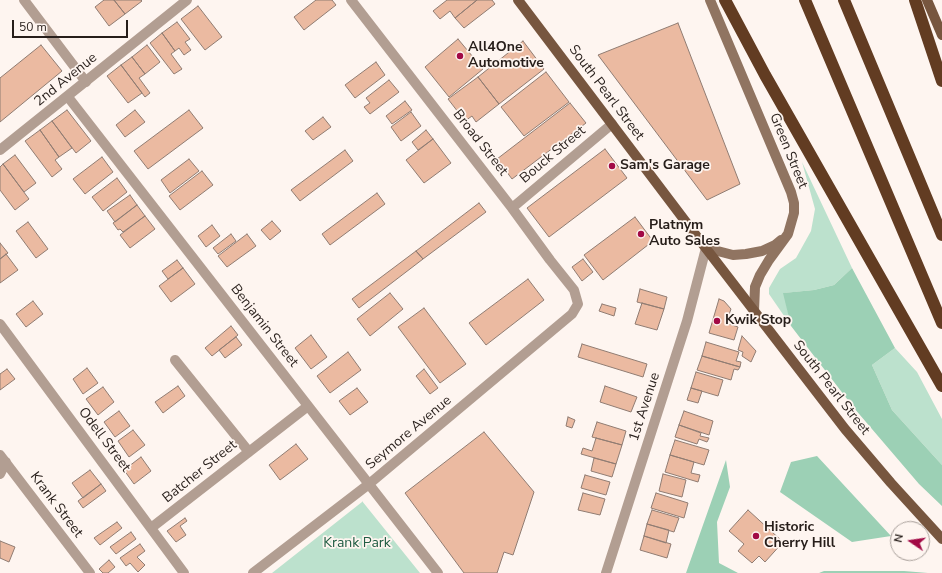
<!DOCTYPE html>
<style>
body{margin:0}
#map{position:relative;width:942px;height:573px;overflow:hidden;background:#fef5f0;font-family:"Nunito Sans",sans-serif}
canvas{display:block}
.north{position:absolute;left:890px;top:521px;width:40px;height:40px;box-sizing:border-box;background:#fef5f0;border:1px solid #a89f9a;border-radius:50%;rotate:283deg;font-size:11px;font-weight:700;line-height:16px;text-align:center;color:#271e1a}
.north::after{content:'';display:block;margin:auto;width:14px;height:18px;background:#a20945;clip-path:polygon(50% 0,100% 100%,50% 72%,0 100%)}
.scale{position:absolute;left:12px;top:20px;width:116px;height:18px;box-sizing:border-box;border:2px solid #271e1a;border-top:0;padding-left:5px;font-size:12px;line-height:14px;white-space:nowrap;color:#271e1a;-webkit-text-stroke:3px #fef5f0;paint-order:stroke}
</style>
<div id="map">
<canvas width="942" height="573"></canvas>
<div class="north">N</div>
<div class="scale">50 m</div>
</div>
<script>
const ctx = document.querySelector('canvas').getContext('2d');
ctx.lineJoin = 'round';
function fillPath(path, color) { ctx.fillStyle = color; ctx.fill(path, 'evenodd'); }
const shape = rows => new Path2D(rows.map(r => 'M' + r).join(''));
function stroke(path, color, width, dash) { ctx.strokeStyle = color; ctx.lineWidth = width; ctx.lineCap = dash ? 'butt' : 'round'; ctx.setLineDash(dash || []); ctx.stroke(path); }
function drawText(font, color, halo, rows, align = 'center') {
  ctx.font = font + ' "Nunito Sans",sans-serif'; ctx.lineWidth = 3.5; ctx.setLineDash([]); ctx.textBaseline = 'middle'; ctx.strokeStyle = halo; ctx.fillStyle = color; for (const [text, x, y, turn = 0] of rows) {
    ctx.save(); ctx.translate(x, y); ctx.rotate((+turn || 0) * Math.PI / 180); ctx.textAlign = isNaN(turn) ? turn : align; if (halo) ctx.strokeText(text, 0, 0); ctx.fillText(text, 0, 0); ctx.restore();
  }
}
fillPath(shape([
 [802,162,852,268,834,285,814,290,784,293,791,326,769,294,769,288,780,269,796,258,811,231,815,209],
 [895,348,917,372,942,419,942,465,892,410,872,365],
 [362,501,420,573,272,573,362,502]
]), '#bce1cd');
fillPath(shape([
 [852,268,895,348,872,365,892,410,942,465,942,506,919,484,854,408,791,326,783,293,814,290,834,285],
 [817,456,891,536,852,542,780,492,791,462],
 [726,460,730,487,717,522,719,563,738,573,686,573],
 [824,571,904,571,928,573,819,573]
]), '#9cd0b5');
const building = shape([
 [104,0,114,0,125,14,109,26,95,7,104,0],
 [114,0,141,0,142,1,125,14,114,0],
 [316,0,332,0,336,5,304,30,294,17,316,0],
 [447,0,477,0,455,18,450,11,440,19,433,11,447,0],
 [477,0,492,0,495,4,464,28,455,18,477,0],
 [198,6,222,37,205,50,181,19,198,6],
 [177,22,190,39,185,42,191,50,184,55,179,48,175,51,162,33,177,22],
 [678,23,740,184,707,200,598,55,678,23],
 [162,33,175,51,171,54,182,69,174,74,150,43,162,33],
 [458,39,483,69,449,97,425,67,458,39],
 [523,41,544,69,499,104,478,77,523,41],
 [41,45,62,71,0,122,0,78,41,45],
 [147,45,160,62,145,74,132,57,147,45],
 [132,57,145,74,139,78,150,93,145,97,121,65,132,57],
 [376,62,385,75,355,98,345,85,376,62],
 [121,65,142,93,128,103,107,76,121,65],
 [546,72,569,102,524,136,501,107,546,72],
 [478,77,499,104,476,122,472,116,465,121,448,99,478,77],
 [389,80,399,92,370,114,364,107,370,103,366,98,389,80],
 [405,101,412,110,392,124,386,116,405,101],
 [570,103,586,123,512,179,497,159,570,103],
 [67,110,91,141,76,153,52,121,67,110],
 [135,110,145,122,125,137,116,125,135,110],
 [189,110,203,128,148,169,134,151,189,110],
 [411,112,421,126,401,141,391,127,411,112],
 [323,117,331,127,313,140,305,131,323,117],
 [52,121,72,148,59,157,40,130,52,121],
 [40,130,59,157,55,160,62,169,52,177,25,141,40,130],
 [426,130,433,139,418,150,412,142,426,130],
 [433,139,451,163,424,183,406,160,433,139],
 [605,149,627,178,549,237,527,208,605,149],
 [345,150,353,161,300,201,291,190,345,150],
 [15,155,36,183,24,192,3,164,15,155],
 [102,157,113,172,85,194,73,179,102,157],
 [189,159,199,171,170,193,161,180,189,159],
 [3,164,29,199,15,210,0,190,0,167,3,164],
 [202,171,213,185,180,210,169,196,202,171],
 [117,178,127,192,103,211,92,197,117,178],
 [377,193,385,204,330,245,322,234,377,193],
 [130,195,137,205,115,222,107,211,130,195],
 [479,203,486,212,423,259,416,251,479,203],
 [137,205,145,216,123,232,120,229,118,230,113,223,137,205],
 [145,216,155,229,130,248,120,235,145,216],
 [635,217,653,241,603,280,584,255,635,217],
 [272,221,281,231,270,240,261,230,272,221],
 [28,222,48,249,36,258,16,231,28,222],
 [212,225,220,236,206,247,198,236,212,225],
 [231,234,236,241,218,254,213,248,231,234],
 [247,234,256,246,227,267,218,256,247,234],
 [0,243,8,253,0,259,0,243],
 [416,251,423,259,359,308,352,299,416,251],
 [6,254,18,270,0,283,0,259,6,254],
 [583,259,593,272,582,281,572,267,583,259],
 [177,260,183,268,168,279,162,271,177,260],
 [183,268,195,284,171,302,159,286,183,268],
 [528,279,544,300,486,345,469,323,528,279],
 [640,289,667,297,664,309,637,302,640,289],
 [390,293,403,309,370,336,357,319,390,293],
 [719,299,724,301,731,309,726,323,738,327,734,340,709,333,719,299],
 [33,301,43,314,26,327,16,314,33,301],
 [642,303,664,309,657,330,635,324,642,303],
 [602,304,616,308,614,316,599,311,602,304],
 [424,308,466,364,440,383,398,327,424,308],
 [231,326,238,335,212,356,205,348,231,326],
 [311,335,327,357,311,369,295,348,311,335],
 [742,336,756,351,751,362,742,356,743,352,738,350,742,336],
 [236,337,242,345,225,358,219,350,236,337],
 [706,342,739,352,736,361,741,362,740,367,702,356,706,342],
 [582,344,647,364,643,377,578,357,582,344],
 [348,352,361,370,330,393,317,376,348,352],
 [702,356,740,367,738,370,734,369,731,380,697,370,702,356],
 [87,368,98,383,83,394,73,379,87,368],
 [7,369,15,379,0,390,0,374,7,369],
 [424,369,438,388,430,394,416,376,424,369],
 [696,372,723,380,718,396,691,388,696,372],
 [178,386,185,396,163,413,155,402,178,386],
 [605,386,637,397,631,412,600,402,605,386],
 [103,387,114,402,98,415,86,399,103,387],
 [357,388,368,402,350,415,339,401,357,388],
 [691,388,702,391,698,403,687,400,691,388],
 [119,411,130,426,115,437,104,422,119,411],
 [684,411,713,421,709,435,679,425,684,411],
 [568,417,575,420,572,428,566,426,568,417],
 [597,422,626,431,622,445,592,437,597,422],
 [679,425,701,433,700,436,709,438,707,442,699,439,697,444,675,437,679,425],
 [133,430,145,445,129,457,118,441,133,430],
 [484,432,534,492,513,555,504,552,497,573,464,573,405,493,484,432],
 [596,438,622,445,616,464,581,454,583,448,592,451,596,438],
 [675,440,709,450,704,465,670,455,675,440],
 [296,444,308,459,280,480,269,465,296,444],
 [670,455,694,462,691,473,700,475,698,482,665,472,670,455],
 [141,457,151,471,134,484,124,470,141,457],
 [594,458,616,464,612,477,591,471,594,458],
 [90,470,101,484,83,498,72,483,90,470],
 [663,474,686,480,682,497,659,491,663,474],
 [585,475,610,482,606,495,581,488,585,475],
 [101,484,106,491,83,508,78,501,101,484],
 [583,493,605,499,600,515,578,510,583,493],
 [656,493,688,503,684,518,651,508,656,493],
 [652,510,679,518,674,532,647,524,652,510],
 [748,510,783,542,765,562,759,556,752,563,738,551,744,544,729,531,748,510],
 [185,518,187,521,180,526,186,535,176,542,167,531,185,518],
 [117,522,122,528,100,545,94,538,117,522],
 [647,524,669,530,666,543,644,536,647,524],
 [131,532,136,539,116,554,110,547,131,532],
 [644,536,671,544,667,558,640,550,644,536],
 [0,541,15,547,9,562,0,558,0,541],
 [140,544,145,551,137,557,145,565,138,572,130,563,126,566,120,558,140,544],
 [109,560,115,567,108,573,103,573,99,569,109,560]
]);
fillPath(building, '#ebbaa1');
stroke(building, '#907c72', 1);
stroke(shape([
 [24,0,86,82],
 [68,97,438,573],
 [512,208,612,124],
 [0,324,184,573],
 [175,360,249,452],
 [0,455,90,573],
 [0,474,6,462],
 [151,528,308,406],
 [253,573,369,484,572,314,578,304,574,290,550,260,512,208,351,0],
 [606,573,687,321,706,248]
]), '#b29e92', 10);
stroke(shape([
 [0,150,187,0]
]), '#b29e92', 10);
stroke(shape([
 [710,0,791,192,794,203,794,213,788,234,769,260,760,275,755,287,754,311],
 [706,248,733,255,746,254,762,251,775,245,781,240]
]), '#907461', 10);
stroke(shape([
 [518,0,698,238,845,429,891,483,942,539],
 [927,0,942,35]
]), '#77563f', 10);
stroke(shape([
 [725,0,765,75,942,386],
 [805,0,942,323],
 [844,0,942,235],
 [915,0,942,81]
]), '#623c22', 12);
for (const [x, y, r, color] of [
 [460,56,4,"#a20945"],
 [612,166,4,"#a20945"],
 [641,234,4,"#a20945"],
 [717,321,4,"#a20945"],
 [756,536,4,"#a20945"]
]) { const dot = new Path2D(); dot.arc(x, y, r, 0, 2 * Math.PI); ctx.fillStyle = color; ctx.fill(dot); stroke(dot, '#fef5f0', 1.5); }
drawText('bold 14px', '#271e1a', '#fef5f0', [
 ["All4One",468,48],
 ["Automotive",468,64],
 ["Sam's Garage",620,166],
 ["Platnym",649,226],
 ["Auto Sales",649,242],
 ["Kwik Stop",725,321],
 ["Historic",764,528],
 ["Cherry Hill",764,544]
], 'left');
drawText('14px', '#271e1a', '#fef5f0', [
 ["2nd Avenue",66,80,-39],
 ["South Pearl Street",606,93,53],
 ["Broad Street",480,143,52],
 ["Green Street",788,151,68],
 ["Bouck Street",553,155,-40],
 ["Benjamin Street",264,326,52],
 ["South Pearl Street",831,388,52],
 ["1st Avenue",645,407,-72],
 ["Seymore Avenue",409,433,-40],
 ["Odell Street",104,440,53],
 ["Batcher Street",200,472,-39],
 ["Krank Street",56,505,53]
]);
drawText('14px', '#205d43', '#fef5f0', [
 ["Krank Park",357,544]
]);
</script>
